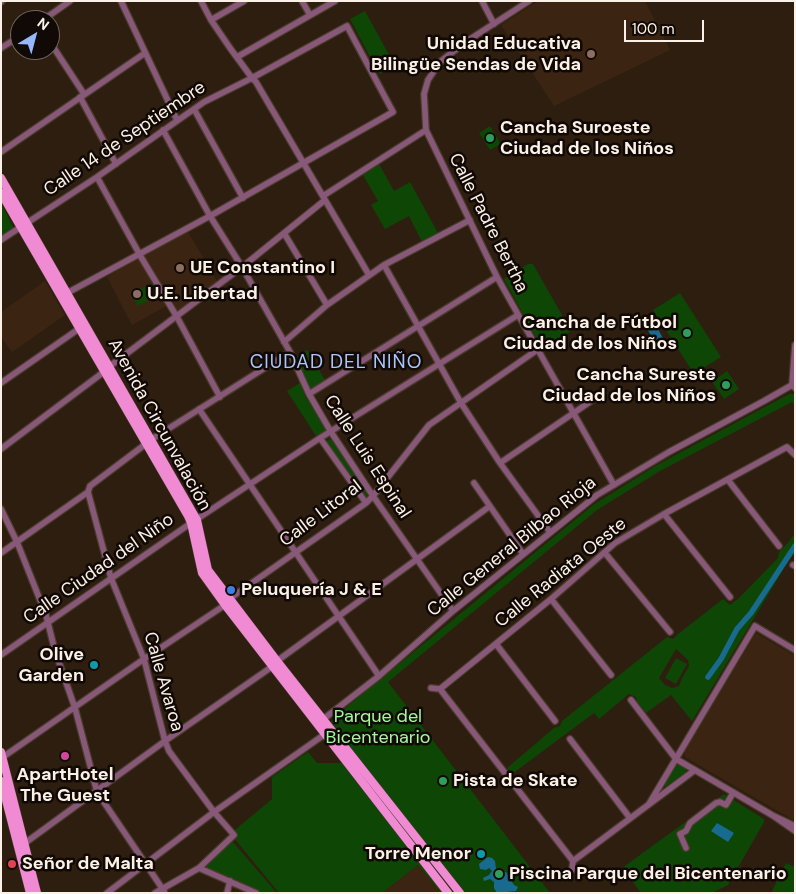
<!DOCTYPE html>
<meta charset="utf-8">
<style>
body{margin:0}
#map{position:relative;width:796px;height:894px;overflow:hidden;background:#2e1e0f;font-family:"DM Sans",sans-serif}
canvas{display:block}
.frame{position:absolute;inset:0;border:2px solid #fcf1e7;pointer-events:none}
.north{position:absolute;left:10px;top:10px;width:50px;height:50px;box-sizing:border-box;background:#110905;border:1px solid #6f665f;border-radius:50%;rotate:37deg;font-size:14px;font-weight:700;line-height:20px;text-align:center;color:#fcf1e7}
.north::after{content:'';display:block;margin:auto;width:18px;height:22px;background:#94b7fd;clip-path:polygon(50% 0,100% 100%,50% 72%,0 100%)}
.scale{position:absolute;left:624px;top:20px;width:80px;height:22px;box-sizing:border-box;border:2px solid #fcf1e7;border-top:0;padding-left:6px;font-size:15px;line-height:18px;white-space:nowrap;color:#fcf1e7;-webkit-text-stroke:4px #110905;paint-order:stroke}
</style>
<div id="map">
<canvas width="796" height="894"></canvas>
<div class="frame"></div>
<div class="north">N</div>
<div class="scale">100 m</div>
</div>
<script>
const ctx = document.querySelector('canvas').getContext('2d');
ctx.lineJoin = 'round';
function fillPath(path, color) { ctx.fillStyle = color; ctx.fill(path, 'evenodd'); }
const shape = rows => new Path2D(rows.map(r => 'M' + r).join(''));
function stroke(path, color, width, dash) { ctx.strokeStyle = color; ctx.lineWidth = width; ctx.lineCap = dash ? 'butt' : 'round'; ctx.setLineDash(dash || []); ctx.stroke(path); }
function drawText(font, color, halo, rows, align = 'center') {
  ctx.font = font + ' "DM Sans",sans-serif'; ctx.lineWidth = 5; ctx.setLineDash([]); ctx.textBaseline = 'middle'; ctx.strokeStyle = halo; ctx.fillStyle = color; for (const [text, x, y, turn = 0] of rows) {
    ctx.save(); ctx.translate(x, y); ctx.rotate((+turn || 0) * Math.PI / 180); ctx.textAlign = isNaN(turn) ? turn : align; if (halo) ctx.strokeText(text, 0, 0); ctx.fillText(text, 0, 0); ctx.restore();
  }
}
fillPath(shape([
 [538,1,645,1,670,50,554,106,501,25],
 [188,232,217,281,180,310,175,309,143,256],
 [138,258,166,306,132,325,107,277],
 [45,281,65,315,12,352,1,337,1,312],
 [756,633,795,656,795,821,685,757,685,750],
 [418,865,441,893,382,893]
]), '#3b2512');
fillPath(shape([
 [365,11,395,66,379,74,350,19],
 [490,126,501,144,490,150,479,133],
 [379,164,394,191,410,182,438,233,422,242,409,216,385,229,371,205,378,201,363,175],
 [1,203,13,227,1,236],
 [528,264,533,264,571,331,541,352,540,345,504,279],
 [151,283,158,295,138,306,131,294],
 [680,293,721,357,694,374,653,310],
 [307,350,325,380,310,389,294,358],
 [727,371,739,389,724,399,712,382],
 [300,383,305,396,327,430,316,436,287,391],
 [789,394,795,394,795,405,792,402,660,471,597,510,388,682,550,893,464,893,333,727,331,723,333,718,593,505,657,465],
 [329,439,334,441,368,493,367,498,365,499,326,442],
 [795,533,795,553,789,560,692,721,671,695,646,713,637,701,636,697,629,694,599,719,594,713,512,774,507,768,554,728,560,726,562,721,667,637,673,639,678,634,723,599,730,605,739,598,778,558,779,552,788,543],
 [676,649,688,660,689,666,682,678,679,686,672,688,665,685,659,678],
 [676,658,687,664,676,684,665,678],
 [308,752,317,763,342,763,444,893,441,893,418,865,382,893,279,893,234,838,236,836,235,830,272,799,272,777],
 [678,764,686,768,686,772,665,787,664,784,676,765],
 [724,794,764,819,764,822,728,885,712,893,641,893,622,868],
 [232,841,277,893,260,893,207,869,206,866],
 [786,863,795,867,795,893,771,893]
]), '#0e4606');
fillPath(shape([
 [654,322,664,340,656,344,646,327],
 [717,823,734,833,728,842,711,831],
 [488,857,492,858,495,861,496,869,499,873,506,872,514,885,518,887,516,891,497,893,494,888,494,882,490,879,484,881,483,878,489,875,492,871,489,868,486,870,480,869,479,864]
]), '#186b8e');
stroke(shape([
 [708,677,721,659,737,629,751,613,795,546]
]), '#186b8e', 5.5);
const minor = shape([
 [121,1,177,120],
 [201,1,211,20,230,48,252,78,256,82,369,275],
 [302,1,310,15],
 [482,1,494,24],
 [529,1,464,43,440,62,428,80,424,94,426,130,497,277,614,485],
 [1,2,2,1],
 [43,20,70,1],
 [211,20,244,1],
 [50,42,84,94],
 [1,48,20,36],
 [237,57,335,1],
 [80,97,116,164],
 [194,109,243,198],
 [163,130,210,216,242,267,290,352,309,394,331,432,373,496,453,611],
 [1,152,145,53],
 [97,177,141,257,177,317,220,397],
 [323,196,426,130],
 [284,233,327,305],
 [1,240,97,177,204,102,252,78,347,26,393,112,210,216,67,293],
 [384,265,461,403,500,463,550,532],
 [284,342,327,305,384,265,470,220],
 [795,345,792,385,795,388],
 [110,366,242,267,325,200],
 [1,383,80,328],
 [309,394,497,277],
 [199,409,379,676],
 [320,438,366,503],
 [152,439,290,352],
 [1,449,105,371],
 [500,463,603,393],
 [728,480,779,546],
 [474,483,523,554],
 [88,492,111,578,144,659,165,741,169,751,214,812,234,835,199,868,155,893],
 [1,509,17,542,46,615,55,651,75,708,97,792,164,891],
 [664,514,730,597],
 [1,553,88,492,90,486,147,443],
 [605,553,670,632],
 [793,565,795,566],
 [229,599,366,503,373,496,429,425,537,350],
 [551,599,611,675],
 [496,644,555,721],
 [1,655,191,523,320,438,518,315],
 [277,661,490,506],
 [431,688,440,689,573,861],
 [440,689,551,599,615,543,664,514,787,447,795,455],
 [631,700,676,759,772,815,795,831],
 [321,721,379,676,453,611,597,495,669,452,764,401,792,385],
 [570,739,630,818],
 [3,757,144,659,225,605],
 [649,804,755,626,795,650],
 [774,816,795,826],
 [25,843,165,741,273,666],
 [686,848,680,834,686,831,690,823,716,803,720,802,726,805,733,793],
 [199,868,256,893],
 [572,870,573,861,695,770],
 [107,893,214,812,328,732],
 [227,893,230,881]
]);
const major = shape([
 [1,178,197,520,208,570,277,661,460,893],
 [1,193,188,516,191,523,202,573,225,605,448,893],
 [1,752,37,893],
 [1,781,30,893]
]);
stroke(minor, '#4b3c2d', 8);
stroke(major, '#4b3c2d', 9);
stroke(minor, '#885879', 5.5);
stroke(major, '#f08bd3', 8);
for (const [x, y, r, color] of [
 [591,54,5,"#8d6e63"],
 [490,138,5,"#2e9e5b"],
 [180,268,5,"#8d6e63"],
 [137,294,5,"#8d6e63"],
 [687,333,5,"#2e9e5b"],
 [726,385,5,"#2e9e5b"],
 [231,590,5,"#3f7fe0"],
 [94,665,5,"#0f9aa8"],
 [65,756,5,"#d1479c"],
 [443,781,5,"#2e9e5b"],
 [481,854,5,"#0f9aa8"],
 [12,864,5,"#e0444e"],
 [499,874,5,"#2e9e5b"]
]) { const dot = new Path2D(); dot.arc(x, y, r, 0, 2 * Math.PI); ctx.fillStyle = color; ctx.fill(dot); stroke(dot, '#110905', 2); }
drawText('bold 18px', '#fcf1e7', '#110905', [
 ["Unidad Educativa",581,44,"right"],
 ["Bilingüe Sendas de Vida",581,65,"right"],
 ["Cancha Suroeste",500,128],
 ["Ciudad de los Niños",500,149],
 ["UE Constantino I",190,268],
 ["U.E. Libertad",147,294],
 ["Cancha de Fútbol",677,323,"right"],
 ["Ciudad de los Niños",677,344,"right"],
 ["Cancha Sureste",716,375,"right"],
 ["Ciudad de los Niños",716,396,"right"],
 ["Peluquería J & E",241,590],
 ["Olive",84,655,"right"],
 ["Garden",84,676,"right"],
 ["ApartHotel",65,775,"center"],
 ["The Guest",65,796,"center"],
 ["Pista de Skate",453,781],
 ["Torre Menor",471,854,"right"],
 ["Señor de Malta",22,864],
 ["Piscina Parque del Bicentenario",509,874]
], 'left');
drawText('18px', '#fcf1e7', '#110905', [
 ["Calle 14 de Septiembre",125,139,-34],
 ["Calle Padre Bertha",488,223,63],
 ["Avenida Circunvalación",159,425,61],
 ["Calle Luis Espinal",367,457,57],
 ["Calle Litoral",321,514,-37],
 ["Calle General Bilbao Rioja",512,547,-39],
 ["Calle Ciudad del Niño",99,569,-35],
 ["Calle Radiata Oeste",561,573,-39],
 ["Calle Avaroa",163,682,74]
]);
drawText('18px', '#a6f79b', '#110905', [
 ["Parque del",378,717],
 ["Bicentenario",378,738]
]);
ctx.letterSpacing = '1px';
drawText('19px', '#abc5f9', '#110905', [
 ["CIUDAD DEL NIÑO",336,363]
]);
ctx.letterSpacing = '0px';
</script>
